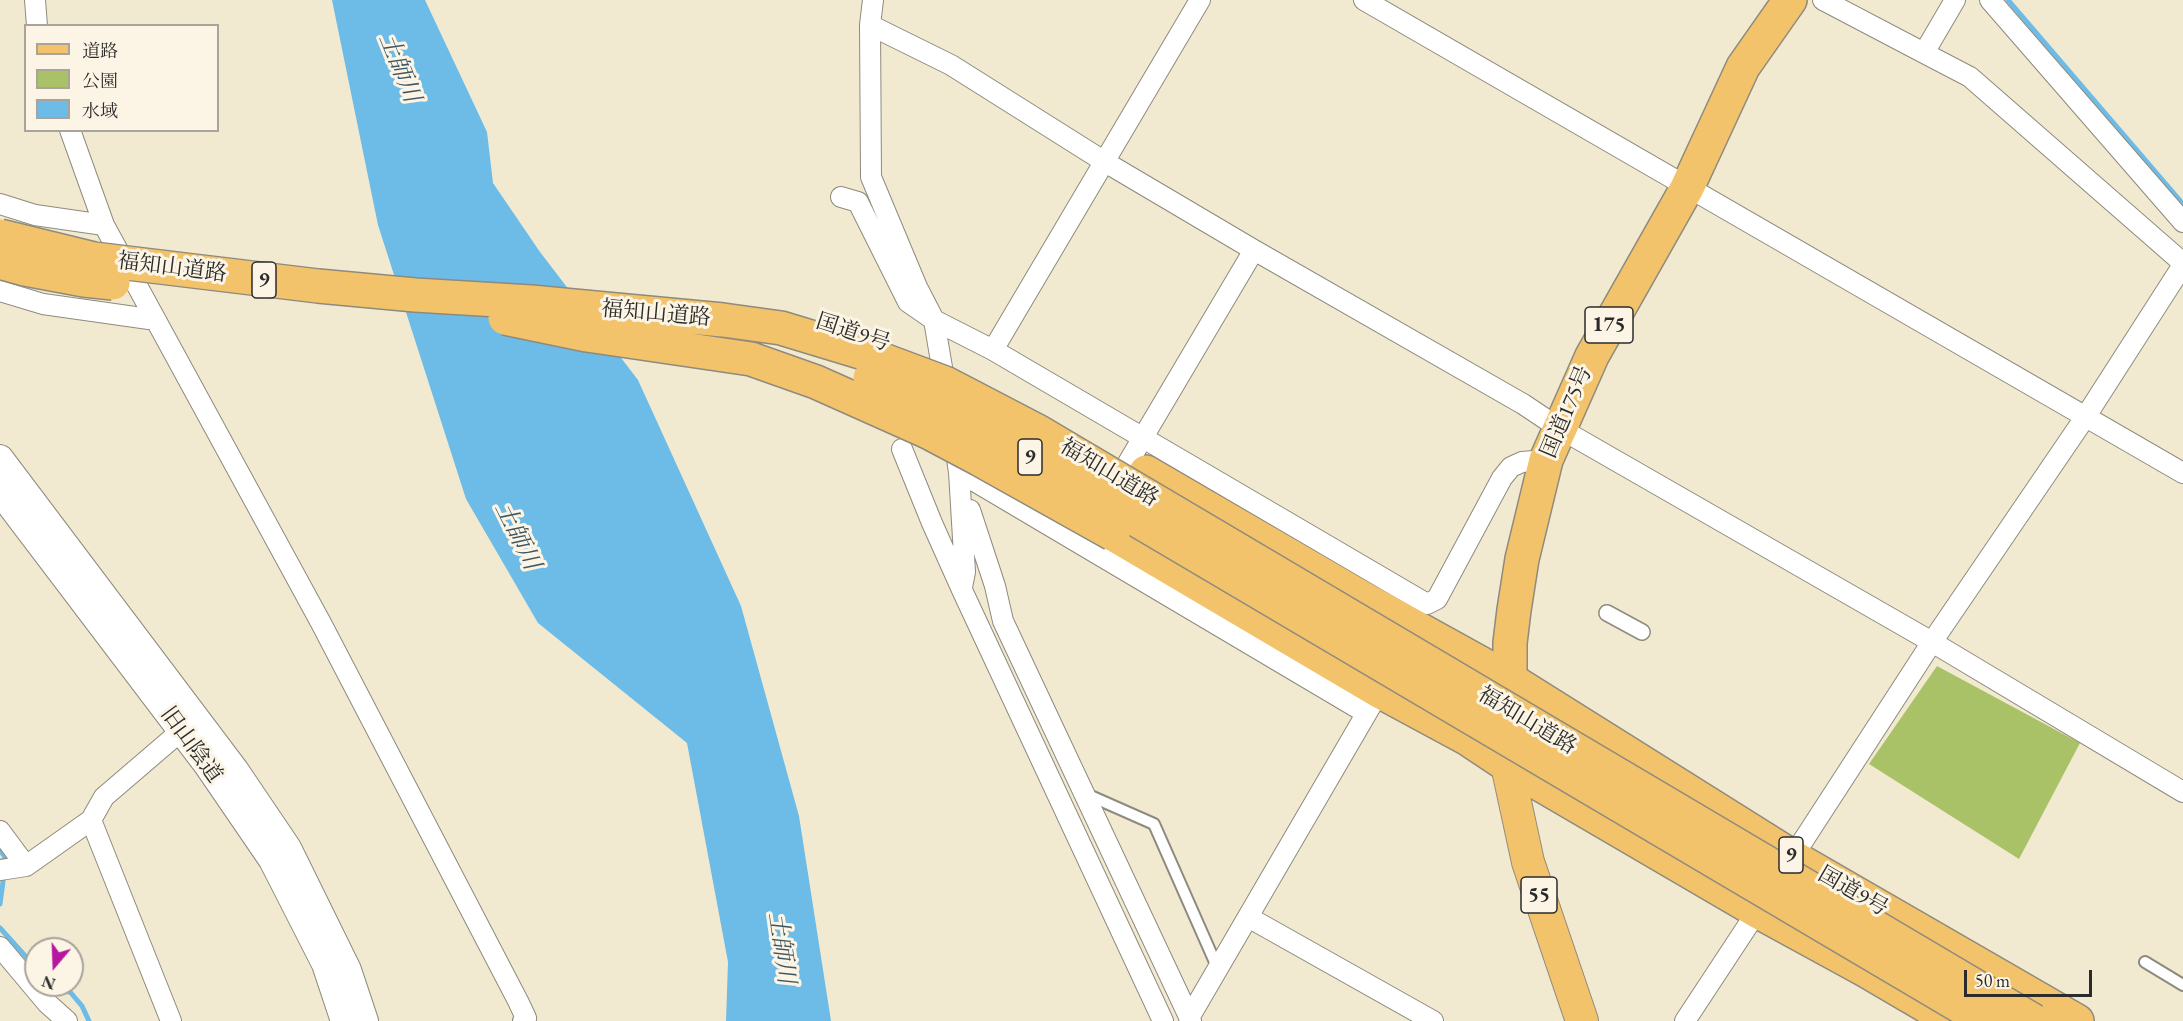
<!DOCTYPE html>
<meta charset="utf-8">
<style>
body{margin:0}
#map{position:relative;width:2183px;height:1021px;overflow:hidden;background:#f1ead0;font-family:"EB Garamond","Noto Serif JP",serif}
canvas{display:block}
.legend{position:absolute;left:24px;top:24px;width:195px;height:108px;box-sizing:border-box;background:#fcf5e5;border:2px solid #a8a49b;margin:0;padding:8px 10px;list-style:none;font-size:18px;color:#2b2b2b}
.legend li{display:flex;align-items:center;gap:12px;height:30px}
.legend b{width:30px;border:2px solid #a8a49b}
.north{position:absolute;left:24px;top:937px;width:60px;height:60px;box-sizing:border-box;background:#fcf5e5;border:2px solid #a8a49b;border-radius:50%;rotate:199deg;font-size:16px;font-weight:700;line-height:24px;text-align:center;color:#2b2b2b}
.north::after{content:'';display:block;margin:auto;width:21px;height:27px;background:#b5179e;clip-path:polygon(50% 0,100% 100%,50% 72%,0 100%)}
.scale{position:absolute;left:1964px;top:970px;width:128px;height:27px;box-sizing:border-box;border:3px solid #2b2b2b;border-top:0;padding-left:8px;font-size:18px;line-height:21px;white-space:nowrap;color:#2b2b2b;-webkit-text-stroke:4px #fcf5e5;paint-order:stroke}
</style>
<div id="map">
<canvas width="2183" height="1021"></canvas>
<ul class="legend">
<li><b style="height:8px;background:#f2c36a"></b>道路</li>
<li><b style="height:16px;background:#a9c267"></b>公園</li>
<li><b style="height:16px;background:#6dbbe7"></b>水域</li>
</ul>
<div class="north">N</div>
<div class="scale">50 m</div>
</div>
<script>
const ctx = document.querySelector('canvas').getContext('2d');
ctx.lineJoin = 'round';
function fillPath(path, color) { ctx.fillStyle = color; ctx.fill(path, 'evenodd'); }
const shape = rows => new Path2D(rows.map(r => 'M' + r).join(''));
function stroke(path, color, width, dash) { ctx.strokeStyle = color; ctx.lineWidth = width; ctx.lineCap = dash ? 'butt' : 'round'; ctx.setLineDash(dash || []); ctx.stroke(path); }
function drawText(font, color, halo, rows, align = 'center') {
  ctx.font = font + ' "EB Garamond","Noto Serif JP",serif'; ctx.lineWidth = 6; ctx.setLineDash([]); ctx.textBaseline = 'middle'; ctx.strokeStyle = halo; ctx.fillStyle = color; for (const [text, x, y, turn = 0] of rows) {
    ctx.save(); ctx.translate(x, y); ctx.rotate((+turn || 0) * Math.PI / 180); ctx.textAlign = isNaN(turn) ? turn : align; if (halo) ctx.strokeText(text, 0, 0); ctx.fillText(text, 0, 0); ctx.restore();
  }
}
fillPath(shape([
 [1937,666,2080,743,2019,859,1869,764]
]), '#a9c267');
fillPath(shape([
 [332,0,425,0,487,132,493,183,540,252,638,380,741,606,799,816,831,1021,726,1021,728,962,687,743,538,623,466,499,378,225]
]), '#6dbbe7');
stroke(shape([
 [2008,0,2183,204],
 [0,850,5,857,4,864],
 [0,904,4,874],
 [0,928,36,968],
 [55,985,71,993,82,1006,89,1021]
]), '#6dbbe7', 5);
const service = shape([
 [1086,794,1154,824,1218,969],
 [2145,962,2183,985]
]);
const pedestrian = shape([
 [1607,613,1642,632]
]);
const minor = shape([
 [35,0,37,26],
 [873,0,870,25,871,177,917,287,934,320,946,391],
 [1364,0,2183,473],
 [1823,0,1924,53,1955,0],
 [1990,0,2183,222],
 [870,25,951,65,1105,162,1254,250,1523,404,1559,428,1932,642,2183,792],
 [1924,53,1970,77,2183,263],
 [70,130,104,225,321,623,518,1001,526,1018,523,1021],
 [841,197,858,202,908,302,934,320,993,350,1427,604,1437,599,1502,478,1511,467,1522,462,1546,460],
 [0,204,35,215,104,225],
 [0,291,43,304,156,320],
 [993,350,1200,0],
 [954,440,959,472,965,572,962,587],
 [902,449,932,523,962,590,1163,1021],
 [959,472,1366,713],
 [1113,488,1254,250],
 [970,510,995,586,1003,621,1191,1021],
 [91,820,171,1021],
 [0,831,26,866],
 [1788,864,1932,642,2086,416,2183,265],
 [0,870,26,866,91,820,104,797,181,731],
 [1248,917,1433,1021],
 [0,947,47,1003,67,1021],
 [1189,1018,1372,704],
 [1685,1021,1762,904]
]);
const tertiary = shape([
 [0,458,236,771,288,848,348,970,365,1021],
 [0,492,207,765,272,860,325,964,344,1021]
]);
const primary = shape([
 [1507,765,1528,862,1582,1021]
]);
const trunk = shape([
 [1146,472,1361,597,1511,680,1793,857,2077,1021],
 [1113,534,1379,691,1468,739,1507,765,1757,911,1865,970,1952,1021],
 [1510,698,1510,643,1514,610,1522,559,1546,460,1592,356,1687,188,1743,67,1790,0]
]);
stroke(service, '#8e8a7e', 14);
stroke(pedestrian, '#8e8a7e', 18);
stroke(minor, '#8e8a7e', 22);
stroke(tertiary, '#8e8a7e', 28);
stroke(primary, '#8e8a7e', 34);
stroke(trunk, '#8e8a7e', 36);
stroke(service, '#fff', 10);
stroke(pedestrian, '#fff', 15);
stroke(minor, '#fff', 20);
stroke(tertiary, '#fff', 26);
stroke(primary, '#f2c36a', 32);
stroke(trunk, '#f2c36a', 33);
const trunkBridge = shape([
 [0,236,94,259,318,286,415,295,531,302,723,320,781,328,870,355,945,383,1039,432,2034,1021],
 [0,262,25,269,84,280,113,283],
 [505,318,587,335,751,359,816,382,928,432,979,459,1113,534],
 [870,378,931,405,1042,464,1985,1021]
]);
stroke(trunkBridge, '#8e8a7e', 36, []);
stroke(trunkBridge, '#f2c36a', 33);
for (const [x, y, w] of [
 [264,280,24],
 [1609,325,48],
 [1030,457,24],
 [1791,855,24],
 [1539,895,36]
]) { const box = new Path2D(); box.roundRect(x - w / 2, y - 18, w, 36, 4.5); ctx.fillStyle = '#fcf5e5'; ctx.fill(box); stroke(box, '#2b2b2b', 1.5); }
drawText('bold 21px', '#2b2b2b', null, [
 ["9",264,280],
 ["175",1609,325],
 ["9",1030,457],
 ["9",1791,855],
 ["55",1539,895]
]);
drawText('22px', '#2b2b2b', '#fcf5e5', [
 ["福知山道路",172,268,7],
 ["福知山道路",656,314,5],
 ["国道9号",853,333,18],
 ["国道175号",1567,412,-67],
 ["福知山道路",1109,473,31],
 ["福知山道路",1527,721,31],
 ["旧山陰道",191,745,54],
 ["国道9号",1853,892,30]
]);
drawText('italic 24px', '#3f5663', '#fcf5e5', [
 ["土師川",399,68,68],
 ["土師川",517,536,64],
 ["土師川",781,948,82]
]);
</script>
